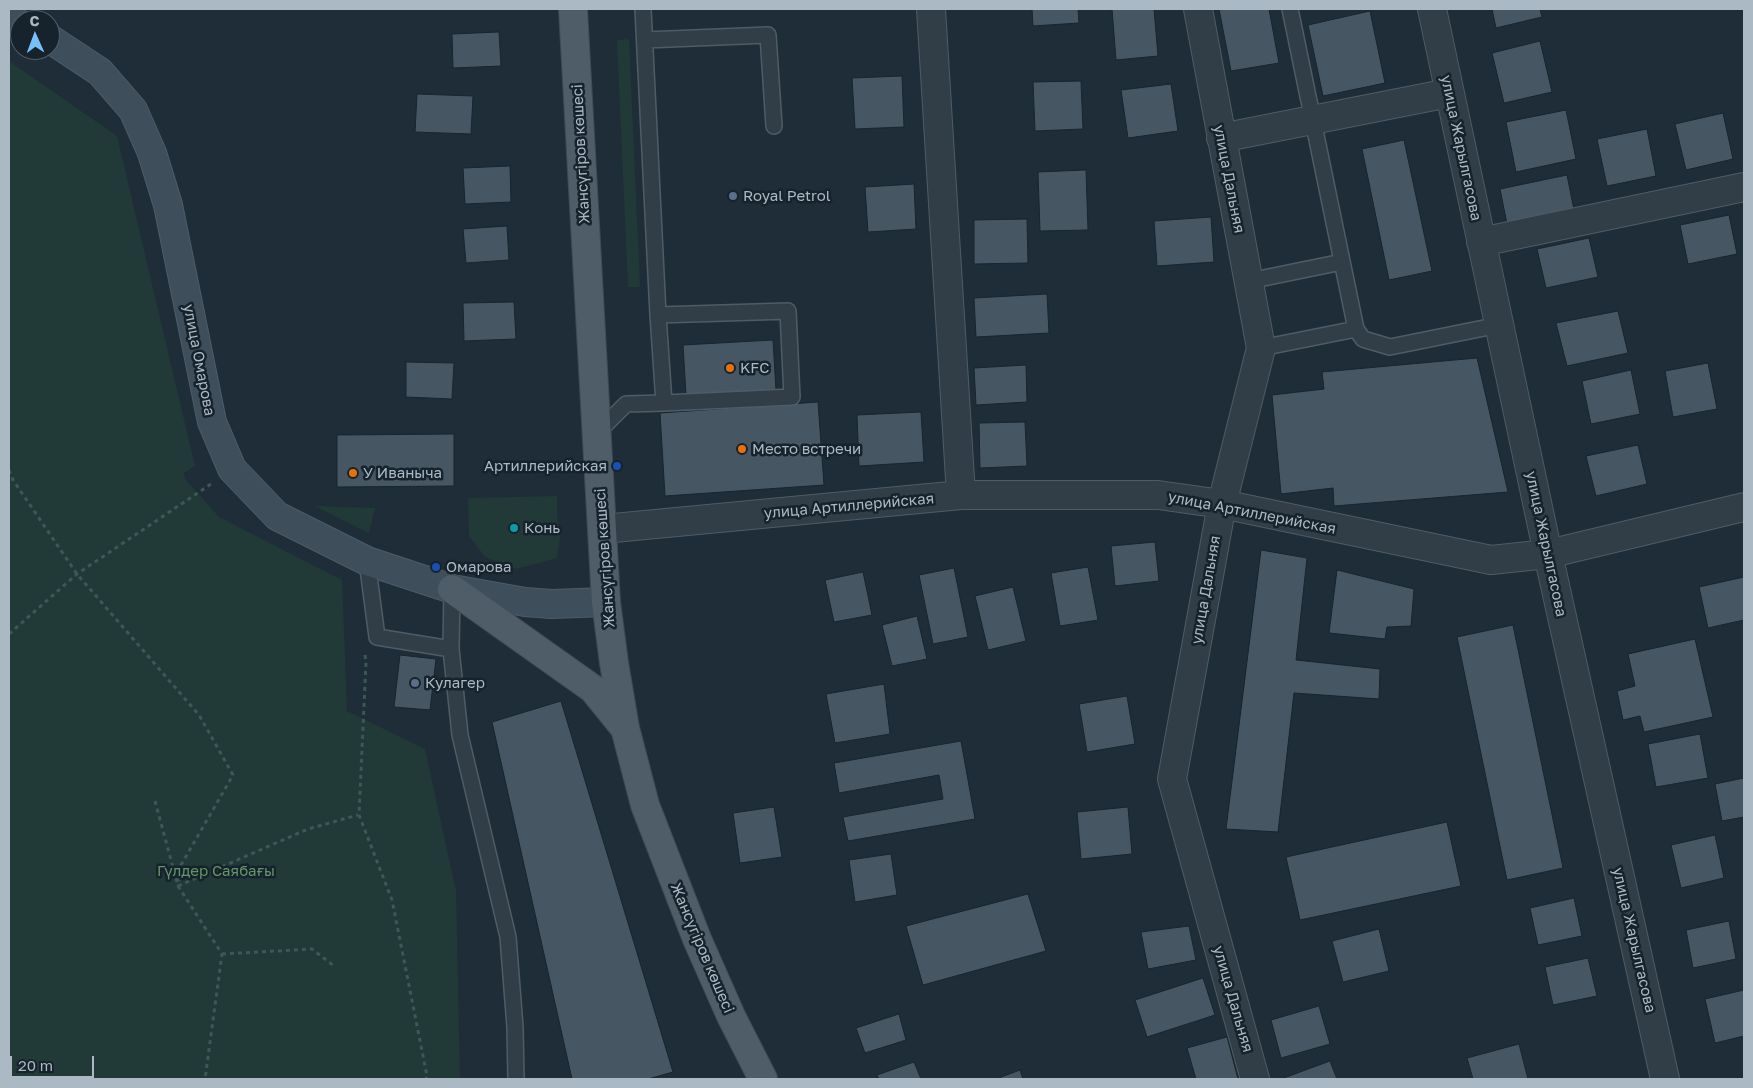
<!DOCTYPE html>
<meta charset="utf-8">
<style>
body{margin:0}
#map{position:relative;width:1753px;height:1088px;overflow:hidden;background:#1e2d37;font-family:"Golos Text",sans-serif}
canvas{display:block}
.frame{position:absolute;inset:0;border:10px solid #abb9c5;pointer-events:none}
.north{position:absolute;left:10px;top:10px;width:50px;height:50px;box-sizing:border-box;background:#17232c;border:1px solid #525f69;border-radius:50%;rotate:358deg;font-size:14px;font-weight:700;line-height:20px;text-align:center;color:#abb9c5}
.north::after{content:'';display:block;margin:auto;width:18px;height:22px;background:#78c0fd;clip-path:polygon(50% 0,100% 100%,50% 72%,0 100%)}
.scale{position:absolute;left:10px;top:1056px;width:84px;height:22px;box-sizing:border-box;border:2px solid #abb9c5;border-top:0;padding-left:6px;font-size:15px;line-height:18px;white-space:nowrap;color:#abb9c5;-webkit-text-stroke:4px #17232c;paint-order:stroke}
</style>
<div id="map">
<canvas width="1753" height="1088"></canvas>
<div class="frame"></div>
<div class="north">С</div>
<div class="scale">20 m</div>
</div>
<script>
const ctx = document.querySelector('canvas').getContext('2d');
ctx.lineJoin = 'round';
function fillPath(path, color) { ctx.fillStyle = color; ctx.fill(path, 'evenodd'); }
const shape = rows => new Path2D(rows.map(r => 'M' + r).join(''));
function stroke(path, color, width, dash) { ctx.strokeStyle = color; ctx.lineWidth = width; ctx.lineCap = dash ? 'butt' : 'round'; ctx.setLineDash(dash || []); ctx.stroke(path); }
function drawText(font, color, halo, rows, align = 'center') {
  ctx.font = font + ' "Golos Text",sans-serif'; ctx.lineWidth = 5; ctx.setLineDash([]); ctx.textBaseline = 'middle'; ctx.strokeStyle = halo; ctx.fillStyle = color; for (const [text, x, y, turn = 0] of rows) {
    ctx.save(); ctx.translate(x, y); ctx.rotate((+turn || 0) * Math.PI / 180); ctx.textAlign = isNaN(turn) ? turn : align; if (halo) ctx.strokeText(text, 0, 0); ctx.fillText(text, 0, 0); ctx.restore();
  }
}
fillPath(shape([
 [629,39,640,287,628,287,617,40],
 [9,61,117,136,195,466,184,473,185,479,219,517,342,580,347,711,425,749,456,891,460,1079,9,1079],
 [557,496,557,514,560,538,557,558,516,569,485,557,469,536,468,498],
 [315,506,375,508,369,533]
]), '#213a38');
const building = shape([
 [1032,9,1078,9,1079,23,1033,26,1032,9],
 [1112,9,1154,9,1158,56,1116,60,1112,9],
 [1219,9,1269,9,1279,63,1231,71,1219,9],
 [1492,9,1540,9,1542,17,1496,28,1492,9],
 [1370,11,1385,83,1323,96,1308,25,1370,11],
 [499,32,501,66,453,68,452,34,499,32],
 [1540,41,1552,92,1504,103,1492,53,1540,41],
 [902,76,904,127,855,129,852,78,902,76],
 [1081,81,1083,129,1035,131,1033,82,1081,81],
 [1171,84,1178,131,1128,138,1121,90,1171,84],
 [417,94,473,96,471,134,415,132,417,94],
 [1566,110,1576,159,1516,172,1506,122,1566,110],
 [1723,113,1733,159,1686,170,1675,124,1723,113],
 [1647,129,1656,176,1607,186,1597,139,1647,129],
 [1404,140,1432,271,1389,280,1362,149,1404,140],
 [510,166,511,202,465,204,463,168,510,166],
 [1086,170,1088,230,1040,231,1038,172,1086,170],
 [1567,175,1574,210,1507,224,1500,189,1567,175],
 [914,184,916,229,868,232,865,187,914,184],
 [1729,215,1737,254,1688,264,1680,225,1729,215],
 [1211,217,1214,262,1157,266,1154,221,1211,217],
 [1027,219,1028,263,974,264,974,220,1027,219],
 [507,226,509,260,466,263,463,229,507,226],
 [1589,238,1598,277,1546,288,1537,249,1589,238],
 [1047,294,1049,333,976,337,974,298,1047,294],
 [514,302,516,339,464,341,463,303,514,302],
 [1618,311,1628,353,1567,366,1556,323,1618,311],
 [773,340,776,390,686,395,683,345,773,340],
 [1477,358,1508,492,1334,506,1333,488,1281,494,1272,395,1324,389,1322,372,1477,358],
 [406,362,454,363,452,399,406,397,406,362],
 [1708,363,1717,409,1673,417,1665,371,1708,363],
 [1026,365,1027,402,976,405,974,368,1026,365],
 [1631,370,1640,414,1591,424,1582,381,1631,370],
 [818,402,824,485,665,496,660,413,818,402],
 [921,412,924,462,859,466,857,415,921,412],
 [1025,422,1027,466,980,468,979,423,1025,422],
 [454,434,454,486,337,487,337,435,454,434],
 [1638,445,1647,484,1596,496,1586,456,1638,445],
 [1155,542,1159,581,1115,586,1111,546,1155,542],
 [1261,550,1307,558,1296,660,1380,669,1379,699,1294,693,1278,832,1226,829,1261,550],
 [1088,567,1098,620,1060,626,1051,573,1088,567],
 [954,568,968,637,933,644,919,575,954,568],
 [1337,570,1414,589,1411,626,1387,627,1385,639,1329,633,1337,570],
 [863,572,872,615,834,622,825,580,863,572],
 [1744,577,1744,620,1708,628,1699,587,1744,577],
 [1013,587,1026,641,988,650,975,596,1013,587],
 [917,616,927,659,892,666,882,625,917,616],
 [1513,625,1563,868,1507,880,1457,637,1513,625],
 [1695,639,1713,717,1644,732,1640,716,1623,720,1617,691,1635,686,1628,654,1695,639],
 [400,655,436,659,430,710,394,707,400,655],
 [884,684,890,734,835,743,826,694,884,684],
 [1127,696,1135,744,1087,752,1079,704,1127,696],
 [561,701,673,1072,648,1079,572,1079,492,722,561,701],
 [1700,734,1708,778,1656,787,1648,744,1700,734],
 [961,741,975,819,848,841,843,817,943,799,939,775,839,793,834,763,961,741],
 [1744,778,1744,817,1722,821,1715,784,1744,778],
 [774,807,782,857,740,863,733,813,774,807],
 [1128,807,1132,854,1081,859,1077,812,1128,807],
 [1447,822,1461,886,1300,920,1286,857,1447,822],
 [1715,835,1724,878,1681,888,1671,845,1715,835],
 [891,854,897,895,855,902,849,860,891,854],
 [1028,894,1046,951,923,985,906,926,1028,894],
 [1574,898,1582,936,1538,945,1530,908,1574,898],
 [1729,921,1736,959,1693,968,1686,930,1729,921],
 [1189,926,1196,960,1148,969,1141,932,1189,926],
 [1379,929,1389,971,1343,982,1332,941,1379,929],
 [1588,958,1597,996,1553,1005,1545,967,1588,958],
 [1203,978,1215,1015,1147,1037,1135,1000,1203,978],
 [1744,990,1744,1036,1715,1043,1705,999,1744,990],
 [1319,1006,1330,1044,1281,1058,1271,1020,1319,1006],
 [899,1014,906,1040,865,1053,856,1028,899,1014],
 [1227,1037,1238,1079,1196,1079,1187,1048,1227,1037],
 [1519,1044,1528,1079,1473,1079,1467,1058,1519,1044],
 [1330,1061,1337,1079,1281,1079,1330,1061],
 [914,1062,921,1079,879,1079,877,1075,914,1062],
 [1020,1070,1023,1079,996,1079,1020,1070]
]);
fillPath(building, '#465763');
stroke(building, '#19252e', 1);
const lane = shape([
 [643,9,658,315],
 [1290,9,1356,329,1363,339,1390,347,1499,325],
 [645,40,768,35,774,126],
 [1249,281,1342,262],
 [1261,348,1356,329],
 [597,433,626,404,664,403,792,397,788,311,658,315,664,403],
 [367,561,377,637,451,649],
 [452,589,451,649,460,735,508,937,515,1027,516,1079]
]);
const street = shape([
 [931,9,961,495],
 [1198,9,1261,348,1222,504,1172,779,1255,1079],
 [1432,9,1548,554,1665,1079],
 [1221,138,1449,93],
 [1481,242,1744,187],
 [603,529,961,495,1158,495,1222,504,1491,560,1548,554,1744,507]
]);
const secondary = shape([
 [9,20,20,24],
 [50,39,100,72,133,110,152,153,168,205,212,422,232,469,277,516,367,561,452,589,525,602,552,604,606,602]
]);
const primary = shape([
 [573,9,606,602,614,663,625,728,645,805,697,939,731,1016,763,1079],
 [452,589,593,689,623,726]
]);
stroke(lane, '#4f5c66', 18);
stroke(street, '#4f5c66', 30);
stroke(secondary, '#4f5c66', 30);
stroke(primary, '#3e4a54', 30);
stroke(shape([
 [9,470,13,480,77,574,199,715,233,775,181,865,178,886],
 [9,634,77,574,211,484],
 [365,655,366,662,359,815,392,900,427,1076,426,1079],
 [155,801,178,886,222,954,205,1079],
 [178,886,308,829,358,815],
 [222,954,312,949,334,966]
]), '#3f5756', 3, [4, 4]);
stroke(lane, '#323e47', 15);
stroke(street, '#323e47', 28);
stroke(secondary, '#3f4e5b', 28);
stroke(primary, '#4f5d68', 28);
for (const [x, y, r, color] of [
 [733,196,5,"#5c6f8a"],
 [730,368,5,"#e8710a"],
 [742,449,5,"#e8710a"],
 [617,466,5,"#1a4fb4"],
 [353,473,5,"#e8710a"],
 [514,528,5,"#0f9aa8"],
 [436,567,5,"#1a4fb4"],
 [415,683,5,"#5c6f8a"]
]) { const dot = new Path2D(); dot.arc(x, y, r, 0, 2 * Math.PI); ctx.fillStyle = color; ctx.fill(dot); stroke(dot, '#17232c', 2); }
drawText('15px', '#abb9c5', '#17232c', [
 ["улица Жарылгасова",1461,148,78],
 ["Жансүгіров көшесі",581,154,-93],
 ["улица Дальняя",1229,179,79],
 ["улица Омарова",199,360,79],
 ["улица Артиллерийская",849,506,-5],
 ["улица Артиллерийская",1252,513,11],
 ["улица Жарылгасова",1546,544,78],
 ["Жансүгіров көшесі",605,558,-94],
 ["улица Дальняя",1206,590,-80],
 ["улица Жарылгасова",1634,940,77],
 ["Жансүгіров көшесі",702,948,67],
 ["улица Дальняя",1233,999,74]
]);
drawText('15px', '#abb9c5', '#17232c', [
 ["Royal Petrol",743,196],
 ["KFC",740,368],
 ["Место встречи",752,449],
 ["Артиллерийская",607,466,"right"],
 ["У Иваныча",363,473],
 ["Конь",524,528],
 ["Омарова",446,567],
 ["Кулагер",425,683]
], 'left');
drawText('15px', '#629666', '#17232c', [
 ["Гүлдер Саябағы",216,871]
]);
</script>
